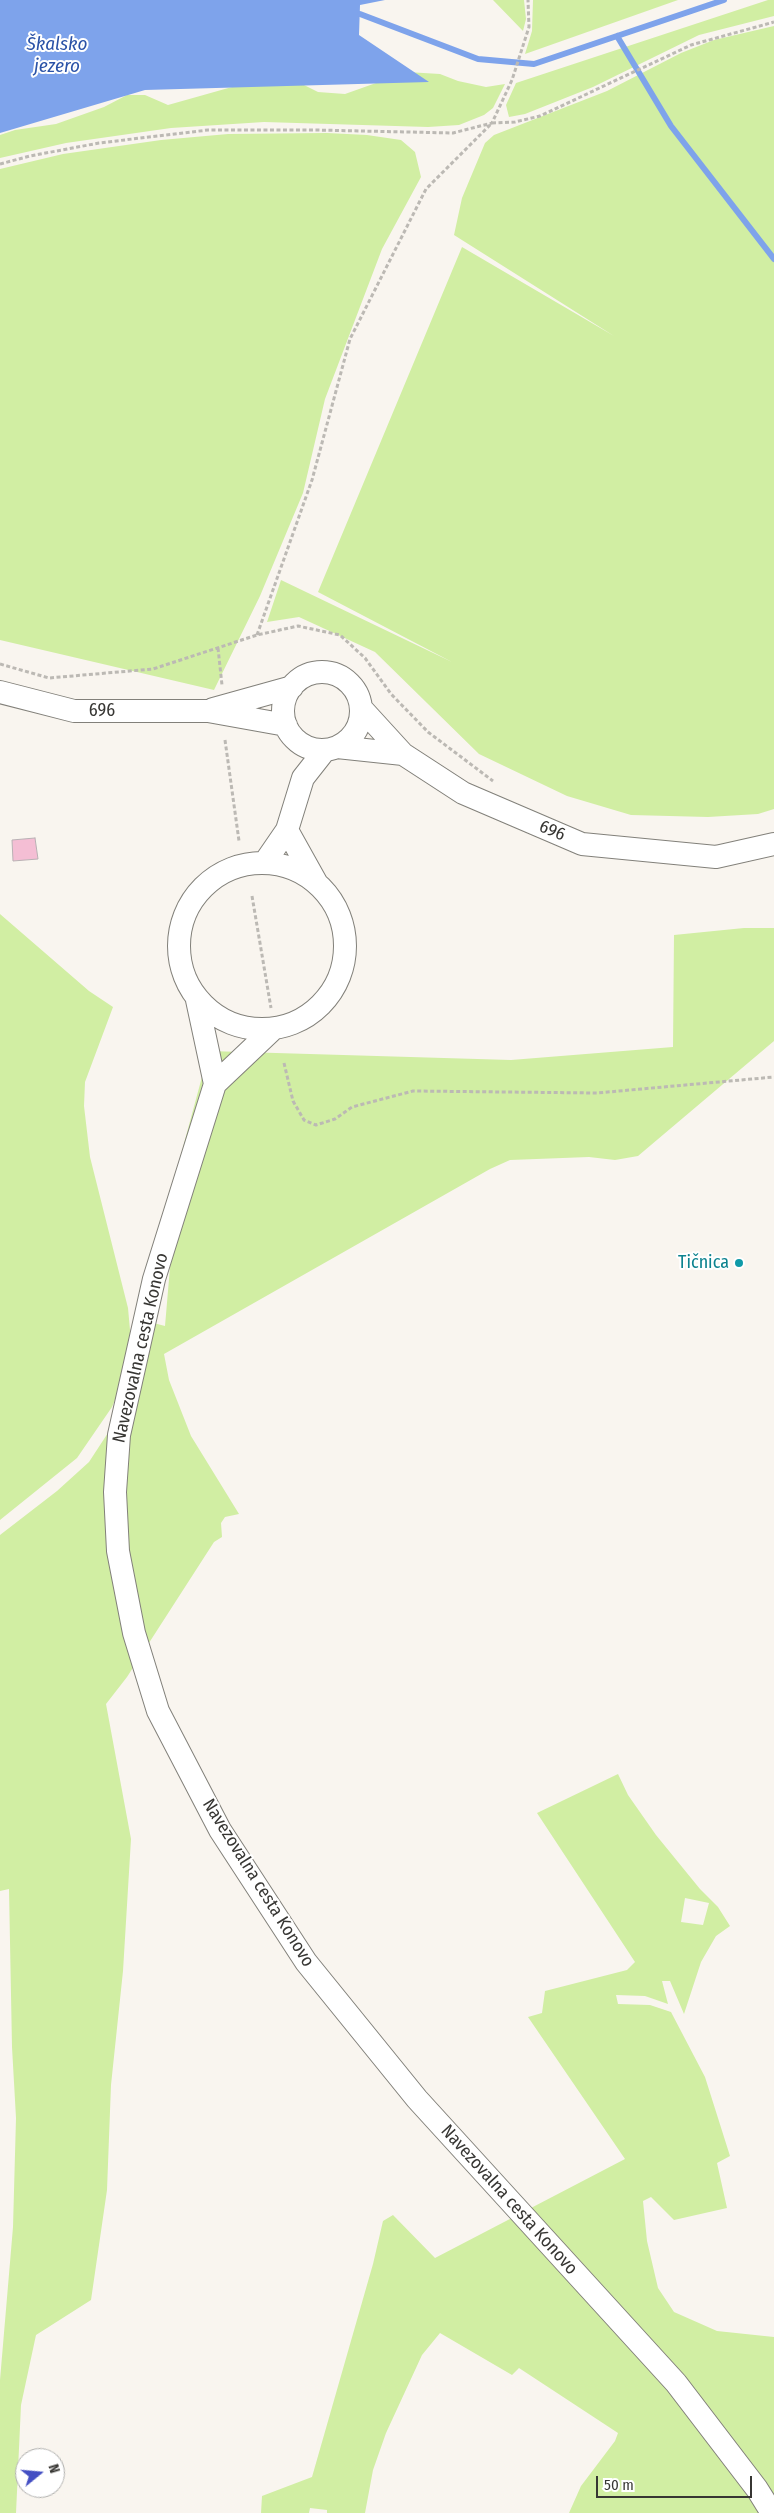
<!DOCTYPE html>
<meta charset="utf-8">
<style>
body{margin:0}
#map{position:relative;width:774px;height:2513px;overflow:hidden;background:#f9f5ef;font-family:"Fira Sans Condensed",sans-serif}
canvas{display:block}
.north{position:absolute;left:15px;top:2448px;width:50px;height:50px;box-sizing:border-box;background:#fff;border:1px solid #afafad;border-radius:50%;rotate:73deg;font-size:14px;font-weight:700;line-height:20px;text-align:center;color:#373633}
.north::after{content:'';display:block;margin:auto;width:18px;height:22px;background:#444fc3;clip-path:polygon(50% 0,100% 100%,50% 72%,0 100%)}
.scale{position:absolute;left:596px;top:2476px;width:156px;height:22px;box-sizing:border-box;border:2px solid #373633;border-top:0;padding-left:6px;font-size:15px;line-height:18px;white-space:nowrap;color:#373633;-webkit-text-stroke:4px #fff;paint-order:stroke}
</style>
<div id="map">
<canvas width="774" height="2513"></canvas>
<div class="north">N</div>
<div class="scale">50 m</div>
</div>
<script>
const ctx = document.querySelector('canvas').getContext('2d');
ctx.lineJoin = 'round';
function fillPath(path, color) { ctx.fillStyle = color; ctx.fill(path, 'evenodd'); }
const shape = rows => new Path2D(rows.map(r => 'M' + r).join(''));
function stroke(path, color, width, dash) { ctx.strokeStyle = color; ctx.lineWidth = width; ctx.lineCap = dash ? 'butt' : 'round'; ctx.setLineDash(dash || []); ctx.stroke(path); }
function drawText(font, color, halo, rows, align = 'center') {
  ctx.font = font + ' "Fira Sans Condensed",sans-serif'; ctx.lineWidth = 4; ctx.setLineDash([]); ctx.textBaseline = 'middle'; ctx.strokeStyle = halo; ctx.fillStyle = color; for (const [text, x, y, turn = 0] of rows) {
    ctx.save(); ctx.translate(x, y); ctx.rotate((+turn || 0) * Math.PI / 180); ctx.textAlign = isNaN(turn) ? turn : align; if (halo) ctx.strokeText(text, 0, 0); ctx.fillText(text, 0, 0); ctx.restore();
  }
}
fillPath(shape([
 [493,0,524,0,526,19,523,31],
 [533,0,678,0,525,54,532,31],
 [768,0,774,0,774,16,699,35,593,87,525,114,509,117,506,105,516,83],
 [774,26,774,809,758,814,708,817,631,815,567,796,479,754,375,652,299,617,267,622,281,580,452,662,318,592,462,247,614,336,454,235,462,198,485,143,494,135,607,91,681,53,714,40],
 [407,72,440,74,458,81,486,87,505,84,493,108,484,115,459,125,428,127,264,122,171,128,66,143,0,158,0,135,15,130,56,124,104,107,127,95,145,95,168,105,239,85,302,84,318,92,345,94],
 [327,133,367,135,401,140,415,152,421,177,382,249,325,399,303,493,260,596,214,690,0,640,0,169,63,154,161,140,228,134],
 [0,914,89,991,113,1007,85,1082,84,1106,90,1157,128,1308,131,1341,128,1368,112,1407,77,1458,0,1520],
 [744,928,774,928,774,1041,638,1156,615,1160,589,1157,510,1160,490,1169,164,1354,169,1380,191,1436,239,1514,225,1517,221,1523,222,1537,214,1542,127,1677,106,1704,131,1839,123,1971,111,2085,107,2190,91,2300,36,2335,21,2405,16,2513,0,2513,0,2380,13,2227,16,2118,12,2047,9,1889,0,1891,0,1535,57,1491,89,1462,119,1416,138,1319,165,1326,179,1162,209,1051,511,1060,673,1047,674,935],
 [618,1774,628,1795,656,1835,700,1889,718,1907,730,1926,716,1936,701,1962,684,2014,670,1981,662,1981,668,2004,645,1996,616,1995,618,2004,650,2005,671,2012,705,2077,730,2156,717,2163,727,2208,674,2220,651,2197,643,2201,647,2241,658,2288,674,2312,717,2331,774,2337,774,2513,569,2513,581,2486,615,2441,618,2433,519,2368,512,2375,440,2333,422,2355,386,2433,373,2470,365,2513,327,2513,327,2510,310,2508,309,2513,261,2513,262,2496,312,2477,373,2264,383,2221,393,2215,435,2258,625,2159,528,2017,542,2013,545,1991,627,1970,635,1962,537,1813],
 [685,1898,709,1903,703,1925,681,1922]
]), '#d1eea3');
fillPath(shape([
 [0,0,385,0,360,5,359,35,429,82,145,90,0,133]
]), '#7ea3eb');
stroke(shape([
 [360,14,478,59,534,64,724,0],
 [617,36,671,126,774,259]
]), '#7ea3eb', 6);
const building = shape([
 [35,838,38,859,13,861,12,840,35,838]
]);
fillPath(building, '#f4bed4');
stroke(building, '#b9b1b4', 1);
const secondary = shape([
 '283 711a39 39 0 1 1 78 0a39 39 0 1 1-78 0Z',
 [0,692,74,711,208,711,286,725],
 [361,708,403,754,463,793,582,844,716,857,774,844],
 [213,709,292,687],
 [337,747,403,754],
 [287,830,316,882],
 [265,862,287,830,303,778,325,750],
 '179 946a83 83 0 1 1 166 0a83 83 0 1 1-166 0Z',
 [197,1000,215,1084,154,1279,119,1435,115,1492,118,1551,134,1633,158,1711,220,1830,306,1962,417,2099,676,2383,757,2489,772,2513],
 [215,1084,272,1030]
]);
stroke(secondary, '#82807a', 24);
stroke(shape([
 [0,164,30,156,99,143,208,130,316,130,453,133,492,123,512,80,529,27,528,0],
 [257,635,312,480,350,339,426,189,492,123,515,122,540,116,691,45,774,22],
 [218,648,222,685],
 [0,664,49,678,153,669,257,635,298,626,340,635,365,658,391,694,428,732,493,781],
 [225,740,239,841],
 [252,896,271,1008],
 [284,1063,293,1101,304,1120,316,1125,335,1119,352,1107,413,1091,597,1093,774,1077]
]), '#bcb9b4', 3, [4, 2.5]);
stroke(secondary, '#fff', 22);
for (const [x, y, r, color] of [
 [739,1263,5,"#0f9aa8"]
]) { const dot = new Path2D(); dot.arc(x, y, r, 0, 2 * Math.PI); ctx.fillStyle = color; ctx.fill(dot); stroke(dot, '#fff', 2); }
drawText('18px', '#373633', '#fff', [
 ["696",102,711],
 ["696",552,831,23],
 ["Navezovalna cesta Konovo",141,1348,-77],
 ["Navezovalna cesta Konovo",258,1883,58],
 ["Navezovalna cesta Konovo",509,2200,48]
]);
drawText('18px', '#0d838f', '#fff', [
 ["Tičnica",729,1263]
], 'right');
drawText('italic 19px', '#2a52a7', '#fff', [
 ["Škalsko",57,45],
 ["jezero",57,67]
]);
</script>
